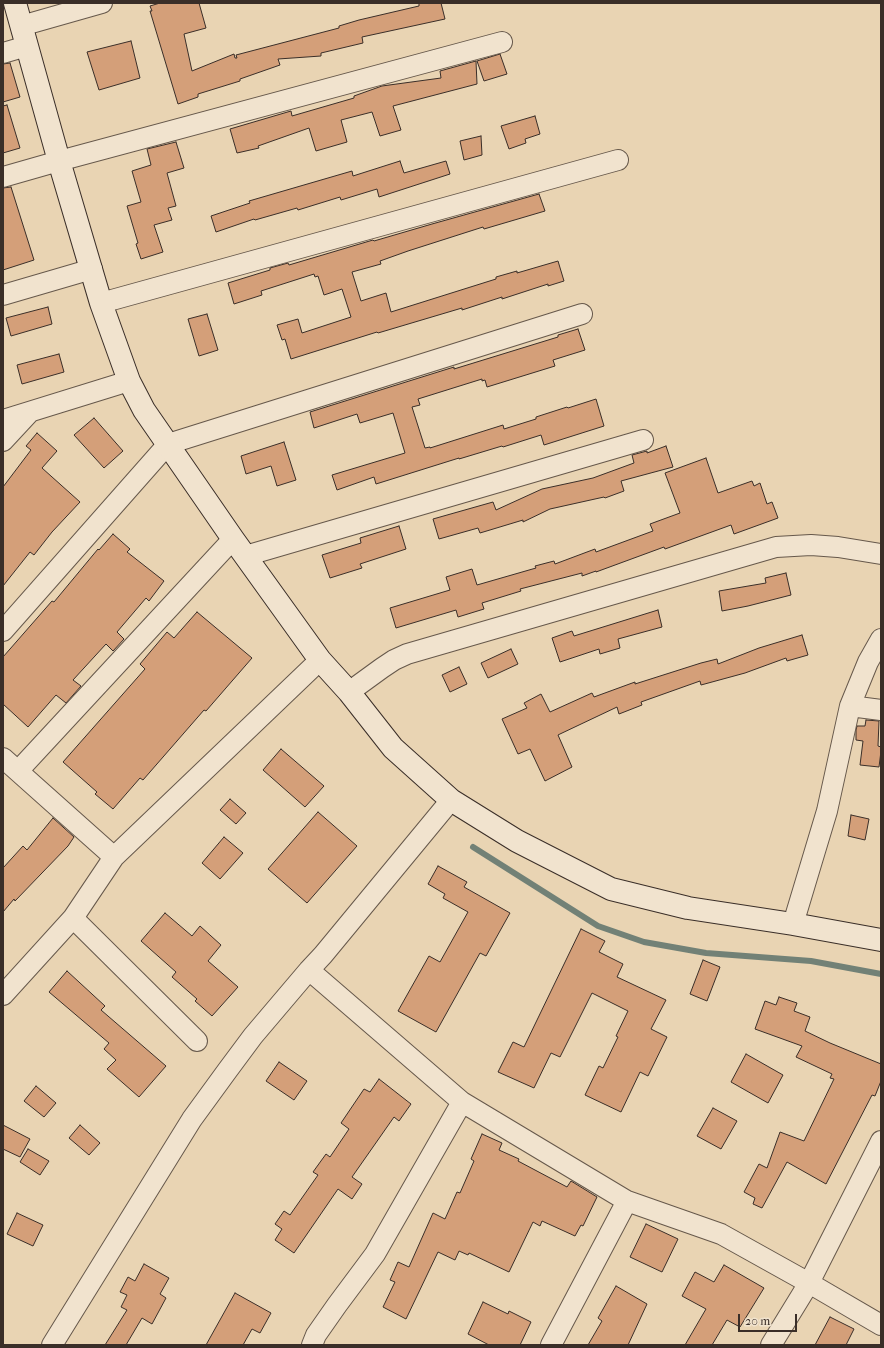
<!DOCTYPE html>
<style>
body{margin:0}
#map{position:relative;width:884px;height:1348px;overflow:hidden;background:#e9d4b3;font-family:"IM FELL French Canon",serif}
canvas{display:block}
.frame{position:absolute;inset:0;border:4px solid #3a2e28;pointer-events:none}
.scale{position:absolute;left:738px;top:1314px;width:59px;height:18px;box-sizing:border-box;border:2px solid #3a2e28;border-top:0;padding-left:5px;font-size:12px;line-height:14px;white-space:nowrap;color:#3a2e28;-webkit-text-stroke:3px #f1e3ce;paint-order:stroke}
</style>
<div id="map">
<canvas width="884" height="1348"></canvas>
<div class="frame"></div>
<div class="scale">20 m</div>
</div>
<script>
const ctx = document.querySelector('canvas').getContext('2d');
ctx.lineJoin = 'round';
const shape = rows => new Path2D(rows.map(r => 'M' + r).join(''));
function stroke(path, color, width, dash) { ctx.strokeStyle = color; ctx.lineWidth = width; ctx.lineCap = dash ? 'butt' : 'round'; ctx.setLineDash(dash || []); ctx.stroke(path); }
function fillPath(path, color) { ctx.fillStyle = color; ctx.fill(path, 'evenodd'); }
stroke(shape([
 [473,847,598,926,644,942,706,953,811,961,881,974]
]), '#728176', 6);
const building = shape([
 [160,3,199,3,206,28,184,34,192,71,234,54,235,58,237,58,236,55,339,28,339,26,359,20,419,6,419,3,441,3,445,19,362,37,363,43,321,53,321,56,278,59,280,65,240,79,240,81,198,94,198,97,178,104,150,11,152,11,150,6,160,3],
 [131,41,140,78,99,90,87,52,131,41],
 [500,54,507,74,484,81,477,61,500,54],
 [476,61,477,84,393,106,401,130,380,136,372,112,341,120,347,142,316,151,309,128,258,146,259,148,237,153,230,129,291,111,292,116,354,98,354,96,382,86,441,78,440,71,476,61],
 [10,63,20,97,3,102,3,64,10,63],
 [7,105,20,148,3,153,3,106,7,105],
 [535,116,540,134,525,139,526,143,509,149,501,126,535,116],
 [481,136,482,155,464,160,460,141,481,136],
 [176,142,184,168,167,173,176,206,168,208,172,220,154,225,163,252,141,259,136,244,138,243,127,206,141,202,132,171,151,165,147,149,176,142],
 [400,161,404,173,446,161,450,174,379,197,377,189,341,200,340,197,298,210,297,208,255,220,254,219,216,232,211,216,250,203,249,201,352,171,353,176,400,161],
 [11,187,34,260,3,270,3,188,11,187],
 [539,194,545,211,484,229,483,227,408,251,380,261,381,264,352,272,361,301,386,293,391,312,496,279,496,277,517,271,517,273,558,261,564,281,548,286,548,284,502,299,502,297,462,310,462,308,378,333,377,332,291,359,285,339,282,340,277,325,298,319,302,333,351,317,342,289,324,295,318,276,315,277,314,274,261,291,262,295,234,304,228,283,270,270,270,268,288,263,289,265,373,240,374,241,432,224,539,194],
 [48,307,52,324,11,336,6,318,48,307],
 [207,314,218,350,199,356,188,319,207,314],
 [578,329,585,350,553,360,555,366,487,387,485,380,482,381,482,379,418,399,420,405,412,407,425,448,430,447,430,448,503,425,504,429,536,419,536,417,567,407,568,408,596,399,604,426,544,445,541,435,503,447,502,446,459,459,459,458,376,484,374,477,337,490,332,475,405,453,393,413,360,423,357,414,314,428,310,412,454,367,454,369,558,337,558,335,578,329],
 [59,354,64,372,22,384,17,365,59,354],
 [94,418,123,451,104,468,74,435,94,418],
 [37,433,57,451,42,468,80,502,52,532,34,555,30,552,3,586,3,487,31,450,26,446,37,433],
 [284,442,296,480,277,486,271,466,246,474,241,456,284,442],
 [666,446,673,467,621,481,624,491,605,498,604,497,550,509,523,522,523,520,480,533,478,528,439,539,433,519,493,502,496,510,542,489,593,478,634,463,632,455,647,451,647,453,666,446],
 [706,458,718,493,752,481,754,486,760,483,767,504,772,502,778,518,734,534,731,525,665,549,664,547,596,572,596,571,582,576,582,573,520,589,521,591,482,603,484,609,458,617,456,610,396,628,390,608,450,590,446,577,472,569,477,585,536,568,535,566,554,561,555,564,595,549,596,552,653,531,650,524,680,513,665,473,706,458],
 [399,526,406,549,360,564,362,568,330,578,322,555,361,543,360,538,399,526],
 [113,534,130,549,127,552,164,581,149,601,146,598,117,632,124,639,113,651,106,644,73,680,81,686,66,703,56,695,28,727,3,704,3,657,52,601,54,602,98,549,99,550,113,534],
 [786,573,791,595,748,606,722,611,719,591,766,583,765,578,786,573],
 [658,610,662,627,618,639,620,648,600,654,599,649,560,662,552,638,572,631,574,636,658,610],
 [197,612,252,658,206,711,204,710,143,780,140,778,113,809,95,794,97,792,63,762,145,669,140,664,167,632,174,638,197,612],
 [802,635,808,655,787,661,786,658,745,673,701,685,700,681,641,702,642,705,619,714,617,707,560,734,558,735,572,767,545,781,530,749,518,754,502,719,527,708,524,703,541,694,550,712,592,693,594,697,635,682,635,684,701,663,717,659,718,664,759,648,802,635],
 [511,649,518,664,488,678,481,663,511,649],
 [459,667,467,684,450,692,442,675,459,667],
 [866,720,879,721,878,746,881,747,881,751,879,767,860,765,863,741,856,740,856,730,857,726,865,726,866,720],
 [281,749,324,786,305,807,263,770,281,749],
 [230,799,246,813,236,824,220,810,230,799],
 [318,812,357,846,307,903,268,869,318,812],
 [851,815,869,819,865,840,848,836,851,815],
 [53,818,74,837,68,846,15,901,14,899,3,912,3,868,23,846,27,850,53,818],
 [224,837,243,853,220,879,202,863,224,837],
 [438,866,467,882,464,887,510,913,486,956,480,953,436,1032,398,1011,429,956,440,962,468,912,443,898,445,894,428,884,438,866],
 [165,913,192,936,200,926,221,945,208,961,238,987,212,1016,195,1001,197,999,172,977,176,972,141,941,165,913],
 [581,929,605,941,599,952,623,964,617,977,666,1000,651,1029,667,1037,648,1076,640,1072,621,1112,585,1095,599,1066,603,1068,618,1037,616,1036,628,1011,592,993,560,1057,551,1053,534,1088,498,1072,513,1042,524,1047,581,929],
 [703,960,720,967,707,1001,690,994,703,960],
 [67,971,105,1006,101,1010,166,1066,139,1097,107,1069,116,1060,104,1049,109,1043,49,992,67,971],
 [779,997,797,1003,794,1011,810,1017,805,1031,830,1043,881,1064,881,1081,875,1096,872,1095,826,1184,787,1162,762,1208,753,1204,755,1198,744,1192,759,1164,767,1168,780,1132,804,1141,834,1079,830,1078,832,1074,796,1057,802,1046,755,1029,765,1001,776,1005,779,997],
 [746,1054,783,1075,768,1103,731,1082,746,1054],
 [279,1062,307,1081,294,1100,266,1081,279,1062],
 [379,1079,411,1104,399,1121,394,1117,352,1177,362,1184,352,1199,338,1189,294,1253,275,1240,282,1229,275,1224,284,1211,290,1215,318,1175,313,1172,326,1154,330,1157,349,1129,341,1123,364,1089,370,1092,379,1079],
 [36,1086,56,1103,44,1117,24,1101,36,1086],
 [713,1108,737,1121,721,1149,697,1136,713,1108],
 [3,1125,30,1139,20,1157,3,1149,3,1125],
 [80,1125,100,1143,89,1155,69,1138,80,1125],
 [482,1134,502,1143,499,1150,519,1159,518,1161,567,1187,571,1181,597,1197,583,1226,581,1225,575,1236,542,1221,540,1226,533,1222,509,1272,469,1253,468,1255,459,1251,455,1260,438,1252,406,1319,383,1307,395,1282,390,1280,398,1262,409,1267,433,1213,445,1219,457,1192,460,1193,474,1161,471,1159,482,1134],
 [28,1149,49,1161,40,1175,20,1162,28,1149],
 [17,1213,43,1225,33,1246,7,1234,17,1213],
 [646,1224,678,1239,662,1272,630,1257,646,1224],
 [144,1264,169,1278,160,1294,166,1298,152,1324,142,1318,126,1345,105,1345,127,1310,121,1307,127,1295,120,1292,128,1277,135,1281,144,1264],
 [724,1265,764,1288,740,1327,727,1320,712,1345,685,1345,706,1309,682,1296,695,1272,714,1282,724,1265],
 [616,1286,647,1304,628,1345,588,1345,602,1321,598,1318,616,1286],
 [235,1293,271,1313,260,1333,252,1329,243,1345,206,1345,235,1293],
 [483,1302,508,1314,509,1311,531,1322,520,1345,489,1345,468,1334,483,1302],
 [830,1317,854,1329,846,1345,815,1345,830,1317]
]);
fillPath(building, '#d49f79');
stroke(building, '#3a2e28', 1);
const street = shape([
 [21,26,102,3],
 [3,53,27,46],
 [3,177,59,161,502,42],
 [3,295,92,269],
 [101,303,618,160],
 [3,420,129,381],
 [3,441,29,413],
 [245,556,643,440],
 [3,631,168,444,582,314],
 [349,692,382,668,394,660,407,654,776,547,811,545,838,547,881,554],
 [850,706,881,710],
 [3,758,114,857],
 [18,771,233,539],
 [73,918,197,1041],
 [793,924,827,811,850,706,868,662,881,639],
 [309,970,462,1102,627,1201,721,1234,809,1283,881,1325],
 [3,995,73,918,114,857,320,660],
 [52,1345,192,1119,227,1071,253,1036,309,970,323,955,451,800],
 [312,1345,316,1335,337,1305,375,1254,462,1102],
 [551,1345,627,1201],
 [771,1345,809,1283,881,1141]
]);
const secondary = shape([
 [15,3,59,161,101,303,129,381,144,410,233,539,320,660,349,692,393,748,451,800,517,841,611,889,688,908,793,924,881,940]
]);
stroke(street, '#66584b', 22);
stroke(secondary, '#3a2e28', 24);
stroke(street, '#f1e3ce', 20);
stroke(secondary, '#f1e3ce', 22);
</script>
